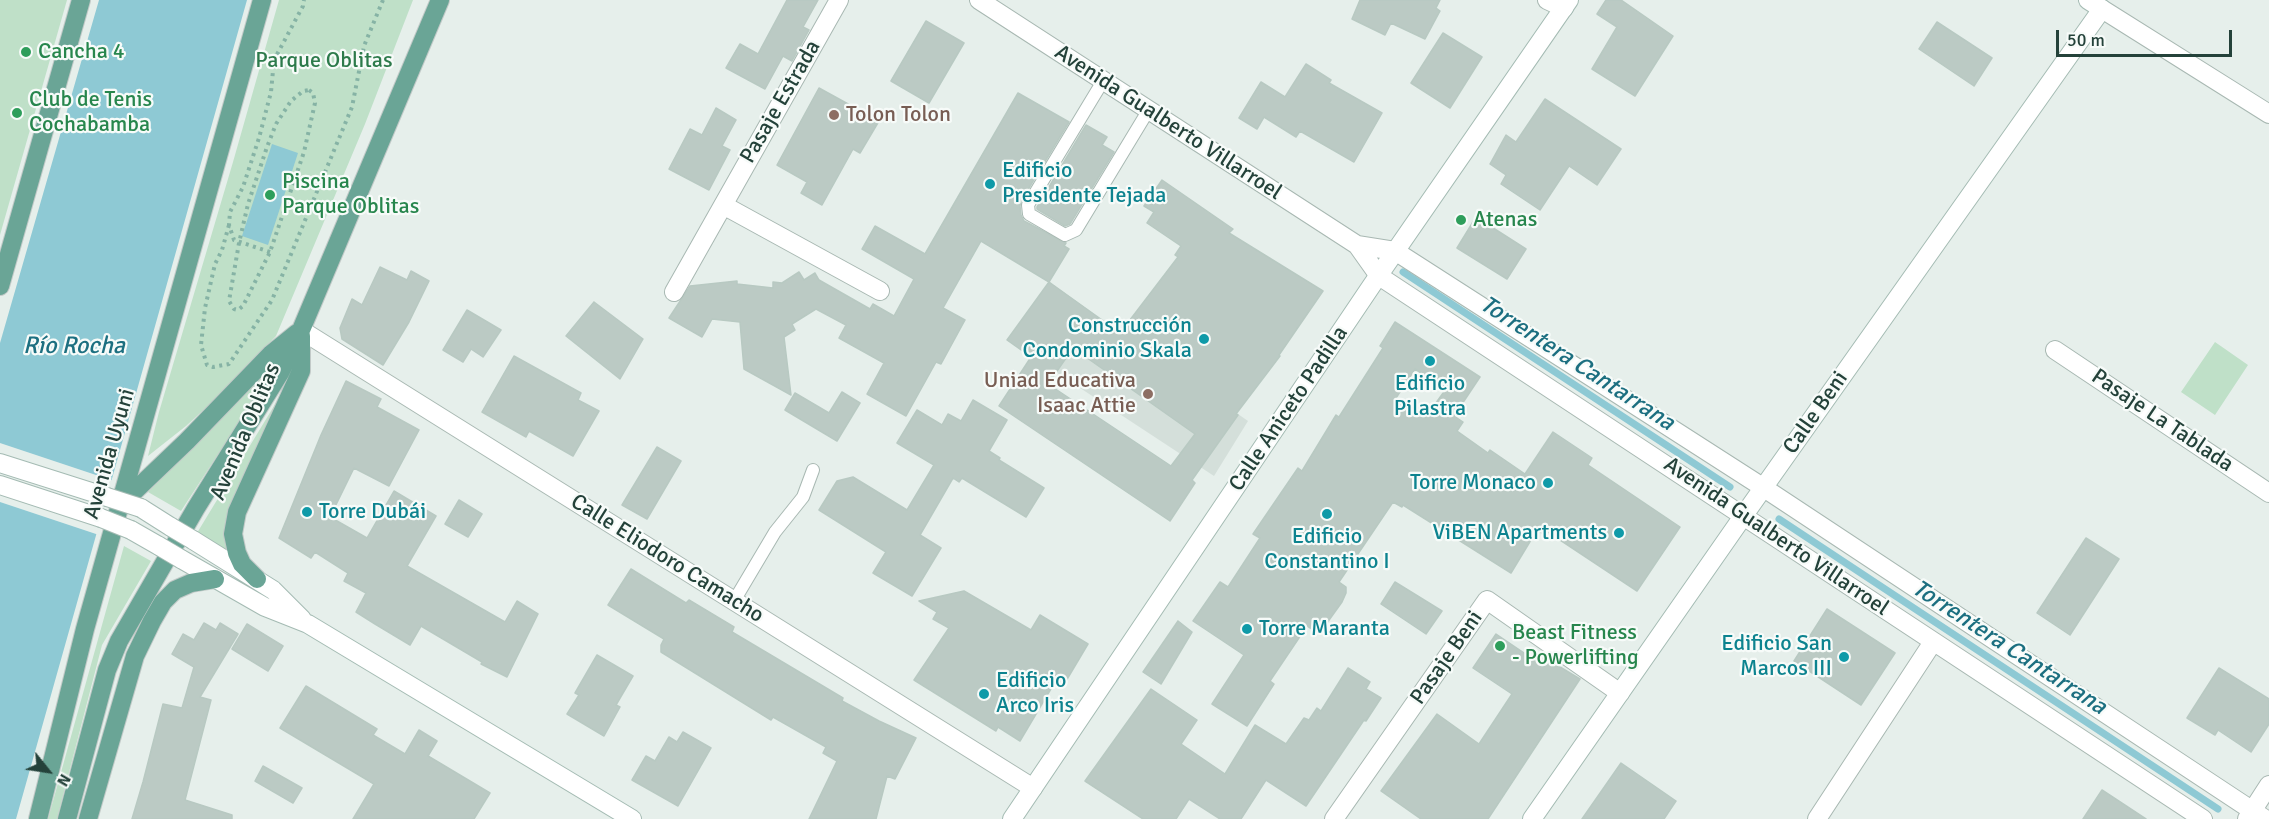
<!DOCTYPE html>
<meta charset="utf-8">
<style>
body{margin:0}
#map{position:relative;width:2269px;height:819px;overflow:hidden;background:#e6efeb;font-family:Signika,sans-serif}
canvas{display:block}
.north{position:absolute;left:18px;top:741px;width:60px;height:60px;-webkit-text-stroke:4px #f7fbf9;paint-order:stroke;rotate:120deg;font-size:16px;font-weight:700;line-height:24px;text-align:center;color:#24423a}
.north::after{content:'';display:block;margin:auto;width:21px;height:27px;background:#24423a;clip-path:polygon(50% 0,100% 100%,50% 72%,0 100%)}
.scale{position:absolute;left:2056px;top:30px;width:176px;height:27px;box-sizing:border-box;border:3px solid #24423a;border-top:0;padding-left:8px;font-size:18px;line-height:21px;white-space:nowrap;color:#24423a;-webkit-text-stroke:4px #f7fbf9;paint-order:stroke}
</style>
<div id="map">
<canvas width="2269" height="819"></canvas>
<div class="north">N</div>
<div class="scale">50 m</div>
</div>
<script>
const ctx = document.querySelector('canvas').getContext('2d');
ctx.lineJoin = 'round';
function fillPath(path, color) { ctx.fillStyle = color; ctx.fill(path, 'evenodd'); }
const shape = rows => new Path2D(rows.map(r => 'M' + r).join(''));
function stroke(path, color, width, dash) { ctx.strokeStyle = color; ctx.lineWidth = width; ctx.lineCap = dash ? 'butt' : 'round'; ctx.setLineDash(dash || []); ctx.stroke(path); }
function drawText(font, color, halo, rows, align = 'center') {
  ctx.font = font + ' Signika,sans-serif'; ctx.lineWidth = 4.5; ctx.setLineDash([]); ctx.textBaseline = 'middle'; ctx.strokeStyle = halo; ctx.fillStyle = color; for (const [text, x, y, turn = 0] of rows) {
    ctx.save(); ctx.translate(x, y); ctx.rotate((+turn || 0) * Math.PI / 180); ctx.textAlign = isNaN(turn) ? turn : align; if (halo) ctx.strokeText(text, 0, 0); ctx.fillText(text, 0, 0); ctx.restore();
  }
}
fillPath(shape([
 [1049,282,1248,421,1214,476,1007,340]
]), '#d4dfda');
fillPath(shape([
 [0,0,67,0,0,235],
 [279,0,413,0,365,124,276,336,224,391,186,426,148,456,159,412,233,162],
 [2215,342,2248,365,2215,415,2181,392],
 [265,373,245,413,181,511,148,492],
 [291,378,227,517,224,534,232,557,197,533],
 [124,546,151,561,102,645,57,819,48,819]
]), '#bfe0c8');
fillPath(shape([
 [99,0,247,0,16,819,0,819,0,343],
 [272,144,298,153,268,245,242,236]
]), '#8ec9d4');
fillPath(shape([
 [0,443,114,481,99,535,0,502]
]), '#e6efeb');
stroke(shape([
 [1403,272,1730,487],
 [1779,519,2218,809]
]), '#8ec9d4', 7);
const building = shape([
 [787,0,818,0,803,27,809,30,792,61,783,56,765,89,726,68,740,44,758,54,787,0],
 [1360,0,1440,0,1436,8,1440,11,1425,39,1391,23,1385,35,1352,19,1360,0],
 [1606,0,1621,0,1673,36,1635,96,1592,69,1617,27,1597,14,1606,0],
 [926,21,964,43,929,103,891,81,926,21],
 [1937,22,1992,58,1974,86,1919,49,1937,22],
 [1443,33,1482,57,1450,108,1411,83,1443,33],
 [1306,64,1331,80,1329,83,1382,113,1354,162,1300,131,1296,137,1264,117,1257,129,1239,118,1261,82,1285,97,1306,64],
 [819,88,879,121,860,153,853,149,822,205,801,193,807,182,777,165,819,88],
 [1018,93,1069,122,1021,201,1020,206,1021,215,1024,221,1066,243,1064,246,1069,249,1049,282,981,241,943,308,965,320,941,364,936,362,906,416,867,394,884,363,839,338,846,325,816,309,792,324,795,330,784,337,791,395,744,369,740,322,712,319,702,337,669,318,690,286,737,281,737,284,773,288,773,282,782,283,799,272,804,280,815,273,819,280,870,309,873,304,894,316,914,279,862,249,875,226,925,254,1018,93],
 [1545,99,1621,149,1597,185,1569,166,1540,210,1501,184,1506,175,1490,164,1506,135,1516,142,1545,99],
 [716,108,736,120,722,146,730,150,709,190,669,169,690,129,702,135,716,108],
 [1086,125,1107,137,1102,145,1114,152,1070,224,1065,226,1037,209,1037,207,1086,125],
 [1162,180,1233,229,1229,233,1323,291,1279,355,1280,356,1236,414,1238,415,1192,480,1195,483,1170,521,999,406,1031,357,1007,340,1049,282,1120,333,1178,257,1175,255,1181,246,1147,223,1154,212,1144,206,1162,180],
 [1073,348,1195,434,1171,466,1048,384,1073,348],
 [1476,217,1526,249,1507,279,1457,248,1476,217],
 [380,267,407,280,411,271,429,281,409,322,383,365,342,339,340,328,352,299,362,305,380,267],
 [594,302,643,339,620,379,566,336,594,302],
 [467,310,501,330,483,357,471,349,463,362,443,350,467,310],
 [1395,322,1480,377,1454,416,1463,422,1457,431,1488,453,1490,450,1525,474,1553,432,1592,458,1588,465,1680,527,1637,591,1545,530,1542,533,1537,530,1511,573,1403,505,1402,507,1393,502,1339,582,1346,587,1346,593,1342,602,1319,634,1307,626,1270,681,1274,684,1247,726,1212,704,1244,655,1193,621,1220,582,1228,587,1260,538,1253,534,1298,468,1302,471,1336,415,1339,417,1383,348,1380,346,1395,322],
 [1415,369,1446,389,1425,418,1396,398,1415,369],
 [514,356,581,393,578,400,599,411,573,456,529,431,526,437,482,412,514,356],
 [346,381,381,399,377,407,419,430,389,486,354,468,330,517,367,538,394,491,436,516,407,566,505,622,517,601,538,614,507,677,481,664,482,662,421,626,410,645,375,624,356,612,366,593,344,581,348,573,315,552,311,558,279,538,321,435,346,381],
 [842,392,860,403,837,441,785,410,795,393,829,413,842,392],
 [973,400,1007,420,989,451,1000,458,999,460,1044,488,1026,517,962,478,959,482,953,478,920,535,941,548,912,596,873,573,886,552,819,510,837,481,853,477,907,510,934,465,897,443,917,410,942,425,948,414,961,421,973,400],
 [657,447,681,461,647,519,622,505,657,447],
 [459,500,482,514,468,537,445,524,459,500],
 [2086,538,2119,559,2070,635,2037,613,2086,538],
 [631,569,686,603,689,600,734,627,732,632,843,698,842,701,879,721,916,738,895,779,887,776,876,819,809,819,837,761,823,753,826,747,773,717,771,720,661,652,661,645,664,639,608,605,631,569],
 [1395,582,1442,611,1426,634,1381,604,1395,582],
 [964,591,1031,630,1040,615,1088,644,1063,686,1055,682,1020,741,998,727,996,731,914,680,949,628,933,619,937,612,919,601,964,591],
 [1827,609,1895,653,1861,705,1794,661,1827,609],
 [1178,621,1192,632,1161,684,1143,672,1178,621],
 [204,623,216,630,220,623,238,634,200,697,211,700,185,800,232,815,232,819,132,819,143,782,163,704,182,708,194,667,172,654,183,634,194,640,204,623],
 [247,624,283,646,268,671,232,649,247,624],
 [1496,634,1536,661,1540,655,1580,679,1488,819,1421,819,1381,791,1437,714,1479,744,1512,694,1473,668,1496,634],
 [597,655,633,676,616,705,620,707,604,736,567,714,579,695,575,693,597,655],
 [1348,668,1370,682,1366,689,1381,698,1366,721,1364,720,1306,806,1266,780,1241,819,1220,819,1189,799,1176,819,1143,819,1085,781,1151,689,1197,720,1181,744,1225,774,1255,725,1286,744,1304,718,1309,720,1317,708,1321,711,1348,668],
 [2219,668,2269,699,2269,724,2251,752,2218,730,2215,735,2187,718,2219,668],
 [306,686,377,729,373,735,405,754,419,730,437,741,428,756,490,793,474,819,353,819,374,784,280,728,306,686],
 [683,732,711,748,678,806,632,780,646,756,655,761,669,737,677,742,683,732],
 [1621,763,1676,801,1664,819,1582,819,1621,763],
 [263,766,302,788,293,803,255,781,263,766],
 [2102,790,2146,819,2083,819,2102,790]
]);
fillPath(building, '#bbcac4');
stroke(building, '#b8c9c2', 1.5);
const service = shape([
 [1103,81,1028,205,1029,214,1065,235,1076,230,1148,111],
 [734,601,775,532,803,497,813,470]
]);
const minor = shape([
 [979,0,1357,245,1379,276,2203,819],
 [1547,0,1564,8],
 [2102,9,2269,114],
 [723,205,880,291],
 [1357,245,1395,251,1764,488,2265,819],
 [674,292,839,0],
 [301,330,1033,788],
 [2055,350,2269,493],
 [1334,819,1487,600,1620,693],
 [1817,819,1933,642],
 [2247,819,2269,785]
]);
const secondary = shape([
 [0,463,107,497],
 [0,485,101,518],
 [141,508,171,527],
 [131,530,159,546],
 [193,540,273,590,302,619],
 [181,559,265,607,308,624,632,819],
 [1012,819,1372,285,1569,0],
 [1532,819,1744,515,2102,9,2088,0]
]);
const primary = shape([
 [0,286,81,0],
 [121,504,187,441,271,354,297,333],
 [257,579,242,564,237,553,233,534,237,512,301,371,301,336],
 [38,819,85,629,262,0],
 [67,819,107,670,119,641,196,508,280,373,301,330,440,0],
 [88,819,135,656,152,621,163,602,175,590,191,583,215,579]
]);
stroke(service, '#a8b8b2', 14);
stroke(minor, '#a8b8b2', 20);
stroke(secondary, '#a4bbb3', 20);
stroke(primary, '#c2cac8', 20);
stroke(shape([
 [309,90,313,93,315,103,304,152,270,252,243,306,238,310,234,309,229,301,239,243,248,204,267,147,276,124,291,101,303,91,309,90],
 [229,225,222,250,215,264,205,308,201,345,207,365,213,367,229,364,272,300,352,107,364,46,383,0],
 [270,252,234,240,229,225,230,212,243,187,259,138,271,92,274,60,303,6,304,0]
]), '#86b3a5', 4, [3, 4.5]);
stroke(service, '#fff', 12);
stroke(minor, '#fff', 18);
stroke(secondary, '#fff', 18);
stroke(primary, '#6aa596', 18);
const secondaryBridge = shape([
 [107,497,141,508],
 [101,518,131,530],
 [171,527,193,540],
 [159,546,181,559]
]);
stroke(secondaryBridge, '#a4bbb3', 20, []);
stroke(secondaryBridge, '#fff', 18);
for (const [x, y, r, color] of [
 [26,52,6,"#2e9e5b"],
 [17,113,6,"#2e9e5b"],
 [834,115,6,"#8d6e63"],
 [990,184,6,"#0f9aa8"],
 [270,195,6,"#2e9e5b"],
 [1461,220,6,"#2e9e5b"],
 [1204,339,6,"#0f9aa8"],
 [1430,361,6,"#0f9aa8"],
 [1148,394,6,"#8d6e63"],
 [1548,483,6,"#0f9aa8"],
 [307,512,6,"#0f9aa8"],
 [1327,514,6,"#0f9aa8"],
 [1619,533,6,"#0f9aa8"],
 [1247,629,6,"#0f9aa8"],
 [1500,646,6,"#2e9e5b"],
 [1844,657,6,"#0f9aa8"],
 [984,694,6,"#0f9aa8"]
]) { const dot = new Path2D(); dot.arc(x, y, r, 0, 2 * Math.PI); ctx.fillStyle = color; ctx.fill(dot); stroke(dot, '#f7fbf9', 2); }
drawText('22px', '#27864d', '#f7fbf9', [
 ["Cancha 4",38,52],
 ["Club de Tenis",29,100],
 ["Cochabamba",29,125],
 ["Piscina",282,182],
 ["Parque Oblitas",282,207],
 ["Atenas",1473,220],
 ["Beast Fitness",1512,633],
 ["- Powerlifting",1512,658]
], 'left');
drawText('22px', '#2d7a4b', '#f7fbf9', [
 ["Parque Oblitas",324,61]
]);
drawText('22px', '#24423a', '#f7fbf9', [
 ["Pasaje Estrada",781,102,-60],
 ["Avenida Gualberto Villarroel",1168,123,33],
 ["Calle Aniceto Padilla",1289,409,-56],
 ["Calle Beni",1816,413,-55],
 ["Pasaje La Tablada",2162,421,34],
 ["Avenida Oblitas",246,432,-67],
 ["Avenida Uyuni",110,454,-74],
 ["Avenida Gualberto Villarroel",1776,537,34],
 ["Calle Eliodoro Camacho",667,559,32],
 ["Pasaje Beni",1447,658,-55]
]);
drawText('22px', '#785e54', '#f7fbf9', [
 ["Tolon Tolon",846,115],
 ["Uniad Educativa",1136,381,"right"],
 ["Isaac Attie",1136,406,"right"]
], 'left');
drawText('22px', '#0d838f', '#f7fbf9', [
 ["Edificio",1002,171],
 ["Presidente Tejada",1002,196],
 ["Construcción",1192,326,"right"],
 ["Condominio Skala",1192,351,"right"],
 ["Edificio",1430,384,"center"],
 ["Pilastra",1430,409,"center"],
 ["Torre Monaco",1536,483,"right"],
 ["Torre Dubái",319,512],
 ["ViBEN Apartments",1607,533,"right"],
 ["Edificio",1327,537,"center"],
 ["Constantino I",1327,562,"center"],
 ["Torre Maranta",1259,629],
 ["Edificio San",1832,644,"right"],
 ["Marcos III",1832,669,"right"],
 ["Edificio",996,681],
 ["Arco Iris",996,706]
], 'left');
drawText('italic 24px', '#1c6f80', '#f7fbf9', [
 ["Río Rocha",74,347],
 ["Torrentera Cantarrana",1577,364,33],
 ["Torrentera Cantarrana",2009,648,33]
]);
</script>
